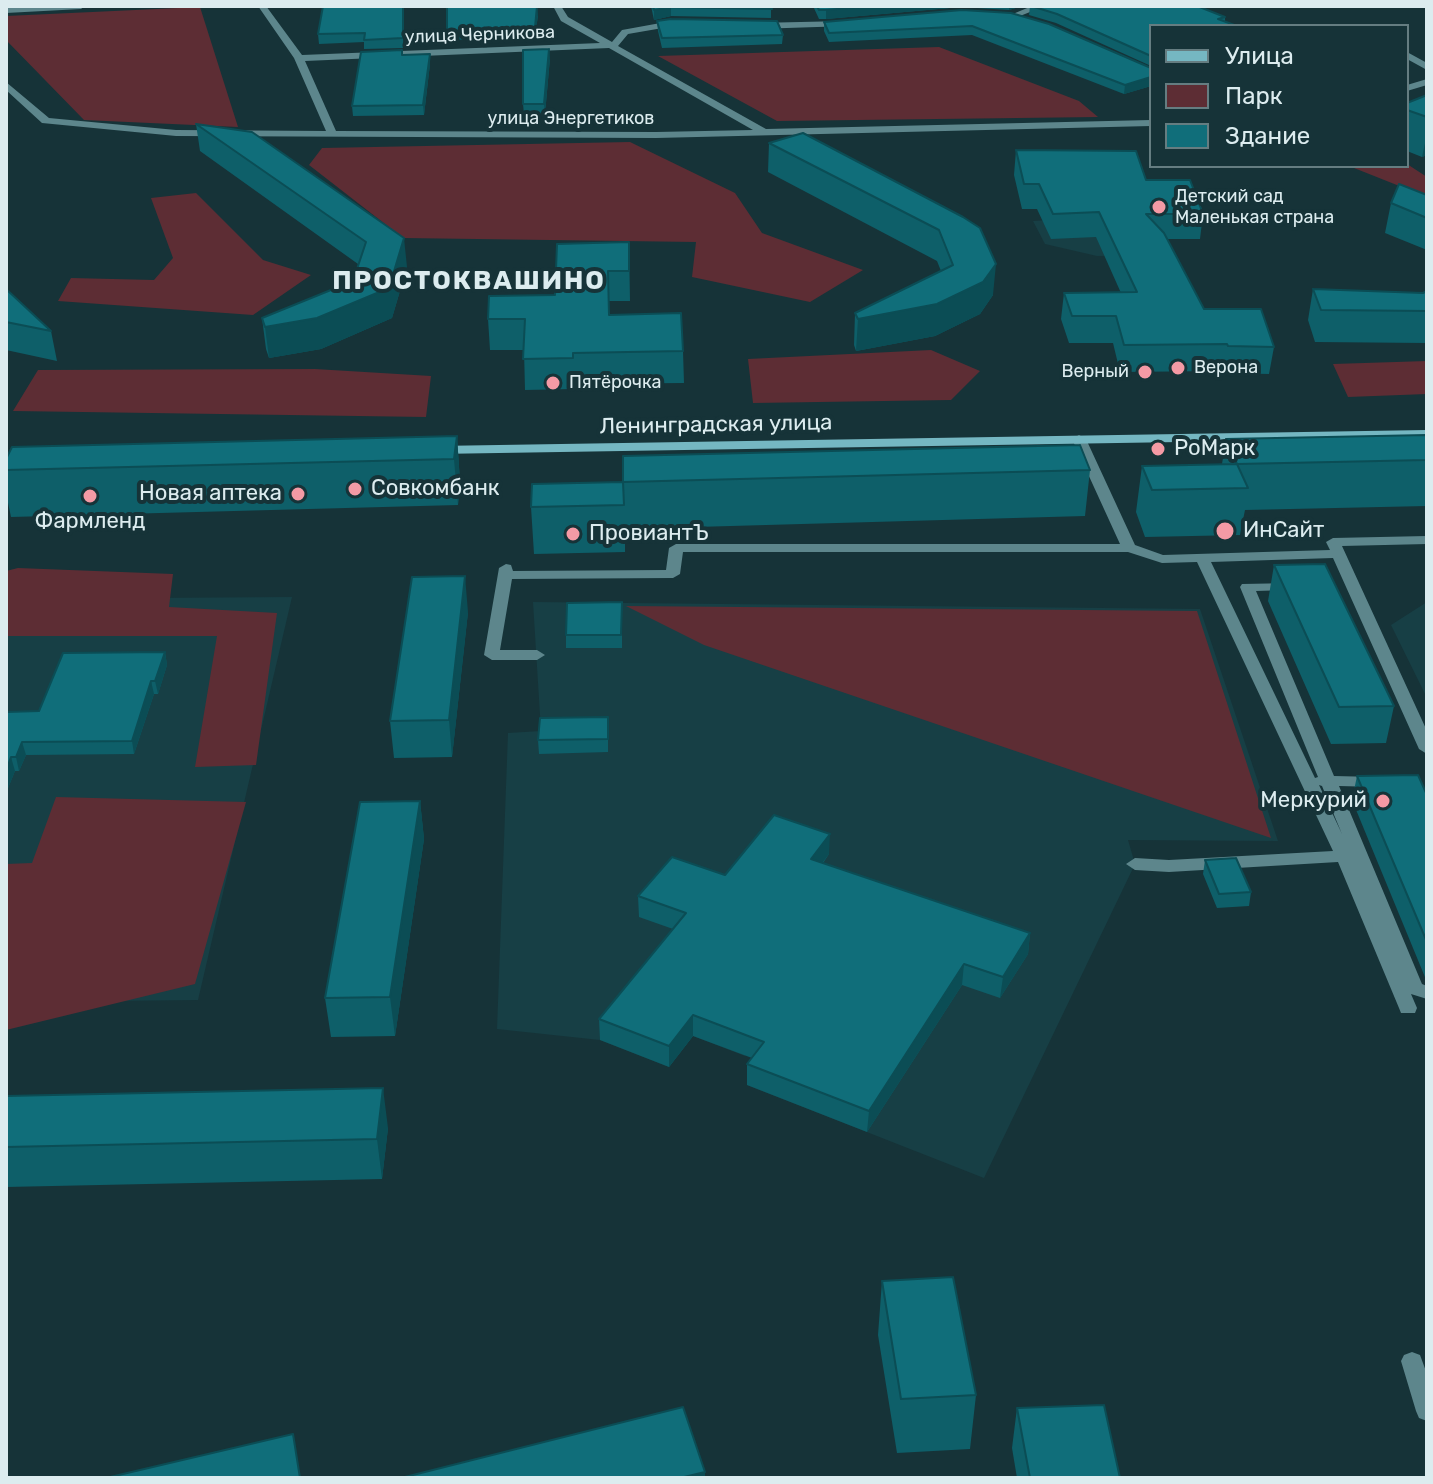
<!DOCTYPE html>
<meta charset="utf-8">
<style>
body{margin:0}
#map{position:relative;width:1433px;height:1484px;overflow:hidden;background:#163338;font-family:Rubik,sans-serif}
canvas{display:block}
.frame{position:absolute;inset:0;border:8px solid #dcecef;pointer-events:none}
.legend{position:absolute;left:1149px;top:24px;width:260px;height:144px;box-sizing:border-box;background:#163338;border:2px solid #657d81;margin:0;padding:10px 14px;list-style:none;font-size:24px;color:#dcecef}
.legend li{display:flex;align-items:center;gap:16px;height:40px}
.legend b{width:40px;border:2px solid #657d81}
</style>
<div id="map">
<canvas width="1433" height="1484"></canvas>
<div class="frame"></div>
<ul class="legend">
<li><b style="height:10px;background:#75b7c2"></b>Улица</li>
<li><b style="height:22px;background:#5d2d34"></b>Парк</li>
<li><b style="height:22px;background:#106e7a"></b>Здание</li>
</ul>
</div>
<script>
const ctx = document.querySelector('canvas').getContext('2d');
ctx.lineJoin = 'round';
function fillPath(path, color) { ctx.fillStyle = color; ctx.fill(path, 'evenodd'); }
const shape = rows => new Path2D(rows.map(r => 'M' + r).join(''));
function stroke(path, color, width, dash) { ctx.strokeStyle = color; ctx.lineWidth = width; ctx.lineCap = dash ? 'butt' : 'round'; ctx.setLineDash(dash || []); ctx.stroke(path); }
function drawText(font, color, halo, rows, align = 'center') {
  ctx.font = font + ' Rubik,sans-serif'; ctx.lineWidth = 8; ctx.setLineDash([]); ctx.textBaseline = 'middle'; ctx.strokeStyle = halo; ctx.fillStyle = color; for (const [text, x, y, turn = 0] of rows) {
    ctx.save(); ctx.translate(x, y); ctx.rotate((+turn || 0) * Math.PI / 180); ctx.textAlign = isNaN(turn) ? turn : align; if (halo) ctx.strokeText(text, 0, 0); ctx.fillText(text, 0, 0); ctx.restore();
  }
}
fillPath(shape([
 [1142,215,1167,255,1097,256,1045,244,1033,221],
 [292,597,198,1000,6,1002,6,599],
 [533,602,1200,609,1278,841,1128,840,1135,864,984,1178,747,1085,756,1041,745,1056,693,1036,669,1067,600,1040,497,1029,508,733,541,731],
 [1427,602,1427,698,1391,625]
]), '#173f45');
fillPath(shape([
 [200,7,238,127,84,120,6,40,6,16],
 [939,47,1079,101,1098,117,777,121,658,56],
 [630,142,735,193,762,233,863,270,810,302,692,277,696,242,403,238,309,165,322,148],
 [1407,164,1427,177,1427,197,1349,166,1407,166],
 [196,193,263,260,311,275,253,315,58,301,71,278,154,280,173,258,151,198],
 [931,350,980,371,951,400,753,403,748,359],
 [1427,361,1427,394,1348,397,1333,364],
 [315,369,431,376,426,417,13,411,38,370],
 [18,568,173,574,169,607,277,613,256,765,195,767,217,636,6,636,6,571],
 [626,606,1197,611,1271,838,704,645],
 [56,797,246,802,195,984,6,1030,6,864,32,863]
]), '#5d2d34');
fillPath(shape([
 [85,6,81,9,6,13,6,7,85,6],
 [258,6,266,6,302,55,600,43,561,21,553,6,561,6,568,17,612,42,622,30,677,20,680,21,680,25,628,34,618,46,766,129,1151,120,1151,126,656,138,176,136,42,123,6,90,6,82,49,118,176,130,326,131,294,58,258,6],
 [609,48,753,130,656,132,336,131,305,61,609,48],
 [1032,6,1045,6,1015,18,1008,16,1032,6],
 [845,21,850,24,848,26,756,29,751,26,756,23,845,21],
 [1407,52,1427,63,1427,70,1407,59,1407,52],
 [1427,79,1427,85,1407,91,1407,85,1427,79],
 [1079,435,1086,439,1135,545,1163,555,1330,550,1326,542,1333,538,1427,536,1427,544,1342,546,1427,731,1427,754,1419,749,1333,558,1211,562,1315,778,1318,777,1240,587,1242,584,1294,583,1296,586,1294,589,1289,590,1256,591,1334,776,1377,777,1385,782,1377,787,1339,786,1422,984,1427,986,1427,999,1411,994,1417,1008,1415,1013,1401,1013,1399,1008,1338,862,1169,872,1135,870,1126,864,1135,858,1169,860,1333,851,1197,562,1162,563,1128,552,683,552,680,574,673,578,512,579,500,650,537,650,545,655,537,660,492,660,484,655,499,568,506,564,511,565,513,571,666,570,669,548,676,544,1120,544,1072,439,1079,435],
 [1319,785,1322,786,1342,834,1319,785],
 [1412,1352,1420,1355,1427,1374,1427,1421,1419,1418,1416,1411,1401,1361,1404,1355,1412,1352]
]), '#5d868c');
fillPath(shape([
 [1427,430,1427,438,437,454,430,450,437,446,1427,430]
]), '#75b7c2');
fillPath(shape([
 [404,6,403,48,364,49,364,42,319,44,318,34],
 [651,6,771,6,771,18,671,16,654,20],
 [813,6,1022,6,1009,10,961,7,826,19,819,19],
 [1030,6,1225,17,1225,21,1151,26,1151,66,1056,23,1029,15],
 [962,10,1151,86,1124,94,972,35,829,42,824,31,824,22],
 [538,15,535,37,448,40,447,31],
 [657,21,783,35,782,44,662,48,658,31],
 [403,55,430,64,424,115,353,116,352,106],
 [550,58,545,114,524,114,523,104],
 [1427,95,1427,155,1422,157,1407,151,1407,103],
 [196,124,407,267,392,318,321,349,269,358,266,349,262,318,353,281,358,264,200,151],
 [769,143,963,217,993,295,980,314,935,336,856,351,854,345,855,313,941,271,937,261,768,172],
 [1016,150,1146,180,1203,214,1200,239,1167,239,1204,309,1274,347,1269,374,1224,373,1223,371,1120,372,1113,343,1069,343,1061,319,1064,293,1121,293,1096,237,1051,239,1037,209,1022,209,1014,175],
 [1427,195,1427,250,1385,233,1391,203],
 [629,242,630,301,609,301,609,315,683,351,684,383,575,384,574,389,525,390,524,350,490,350,488,319,555,295],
 [6,289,51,331,57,361,6,350],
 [1313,289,1423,293,1427,291,1427,343,1315,342,1308,320],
 [1427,435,1427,506,1245,510,1240,535,1145,537,1136,512,1142,466,1222,464,1226,439],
 [457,436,460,482,458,505,11,517,6,493,6,459],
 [1090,470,1085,516,625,529,625,552,534,554,531,507,532,484],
 [1274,565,1394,706,1386,743,1331,744,1268,601],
 [622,602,622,648,566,648,566,635],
 [468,612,452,757,394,758,390,721],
 [165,652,167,665,158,694,154,694,134,754,26,755,19,771,15,771,6,793,6,712,39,711],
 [608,717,608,752,539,754,538,740],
 [1357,776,1427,795,1427,982,1352,800],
 [420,801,424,839,395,1036,331,1037,325,998],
 [829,854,823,863,1030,933,1028,954,1000,998,962,985,867,1132,747,1085,747,1064,752,1058,693,1036,669,1067,600,1040,599,1019,673,929,639,917,638,896,725,875],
 [1205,860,1251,892,1249,906,1217,908,1203,874],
 [6,1096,388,1128,382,1179,6,1187],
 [882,1281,976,1395,970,1449,897,1453,878,1335],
 [1017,1408,1120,1478,1017,1478,1012,1448]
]), '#0e5f69');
fillPath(shape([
 [537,6,538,15,535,37,535,27],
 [871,6,961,6,961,7,826,19,826,10],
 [1009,6,1022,6,1009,10],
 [671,7,671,16,654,20,654,10],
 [549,49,550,58,545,114,544,104],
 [430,54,430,64,424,115,423,105],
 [1151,77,1151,86,1124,94,1125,85],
 [1427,134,1427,155,1422,157],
 [404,238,407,267,392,318,321,349,269,358,265,327,317,318],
 [996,264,993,295,980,314,935,336,856,351,858,319],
 [457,436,460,482,458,505,454,459],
 [465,576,468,612,452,757,449,720],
 [165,652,167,665,158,694,155,681],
 [151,681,154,694,134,754,132,741],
 [22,742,26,755,19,771,16,757],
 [11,757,15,771,6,793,6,771],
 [420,801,424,839,395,1036,390,997],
 [830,834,829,854,810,879,811,859],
 [1030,933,1028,954,1000,998,1003,977],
 [964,964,962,985,867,1132,869,1111],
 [693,1015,693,1036,669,1067,669,1046],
 [383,1088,388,1128,382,1179,377,1139],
 [705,1472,705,1478,680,1478]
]), '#0b4d55');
const building = shape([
 [323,6,403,6,403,38,364,40,365,33,318,34,323,6],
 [447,6,537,6,535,27,447,31,447,6],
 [653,6,771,6,772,9,671,7,654,10,653,6],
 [817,6,871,6,826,10,819,10,817,6],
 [1031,6,1197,6,1225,17,1218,19,1237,26,1151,26,1151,56,1057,14,1031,6],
 [962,10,1011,13,1049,24,1151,68,1151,77,1125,85,972,26,829,33,824,22,962,10],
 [671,19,777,21,783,35,662,38,657,21,671,19],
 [549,49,544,104,523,104,523,50,549,49],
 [402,50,402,55,430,54,423,105,352,106,361,52,402,50],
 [1427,95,1427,117,1407,110,1407,103,1427,95],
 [196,124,252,132,404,238,389,288,317,318,265,327,262,318,353,281,366,242,196,124],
 [803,133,963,217,980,228,996,264,983,282,937,304,858,319,855,313,953,265,939,230,769,143,803,133],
 [1016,150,1136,151,1146,180,1190,180,1203,214,1146,214,1164,233,1204,309,1261,309,1274,347,1228,346,1227,344,1124,345,1116,316,1072,316,1064,293,1137,292,1099,212,1053,214,1039,184,1024,184,1016,150],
 [1399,184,1427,195,1427,218,1391,203,1399,184],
 [629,242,629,271,608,271,609,315,681,313,683,351,573,353,573,358,523,359,525,319,488,319,489,296,555,295,557,244,629,242],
 [6,289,51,331,6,322,6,289],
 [1313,289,1423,293,1427,291,1427,311,1321,310,1313,289],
 [1427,435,1427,460,1237,464,1226,439,1427,435],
 [457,436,454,459,6,470,6,459,12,447,457,436],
 [1080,445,1090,470,623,482,623,456,1080,445],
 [1237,464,1248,488,1152,490,1142,466,1237,464],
 [623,482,624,505,531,507,532,484,623,482],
 [1325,564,1394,706,1339,707,1274,565,1325,564],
 [465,576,449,720,390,721,412,577,465,576],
 [622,602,621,635,566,635,567,603,622,602],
 [165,652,155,681,151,681,132,741,22,742,16,757,11,757,6,771,6,712,39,711,63,653,165,652],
 [608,717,608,739,538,740,540,718,608,717],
 [1418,775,1427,795,1427,942,1357,776,1418,775],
 [420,801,390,997,325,998,360,802,420,801],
 [774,815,830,834,811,859,1030,933,1003,977,964,964,869,1111,747,1064,764,1042,693,1015,669,1046,599,1019,686,913,638,896,672,857,725,875,774,815],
 [1236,858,1251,892,1219,894,1205,860,1236,858],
 [383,1088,377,1139,6,1147,6,1096,383,1088],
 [953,1277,976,1395,901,1399,882,1281,953,1277],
 [1104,1405,1120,1478,1030,1478,1017,1408,1104,1405],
 [683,1407,705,1472,680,1478,401,1478,683,1407],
 [293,1434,300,1478,106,1478,293,1434]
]);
fillPath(building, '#106e7a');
stroke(building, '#0b4d55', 2);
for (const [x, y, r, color] of [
 [1159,207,8,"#f49aa5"],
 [1178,368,8,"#f49aa5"],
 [1145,372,8,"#f49aa5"],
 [553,383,8,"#f49aa5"],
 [1158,449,8,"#f49aa5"],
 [355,489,8,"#f49aa5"],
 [298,494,8,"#f49aa5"],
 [90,496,8,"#f49aa5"],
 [1225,531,10,"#f49aa5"],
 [573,534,8,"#f49aa5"],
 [1383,801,8,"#f49aa5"]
]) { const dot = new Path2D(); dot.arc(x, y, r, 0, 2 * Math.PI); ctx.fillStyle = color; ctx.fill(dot); stroke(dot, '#163338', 3); }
drawText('18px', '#dcecef', '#163338', [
 ["улица Черникова",480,35,-2],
 ["улица Энергетиков",571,119]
]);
drawText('18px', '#dcecef', '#163338', [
 ["Детский сад",1175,197],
 ["Маленькая страна",1175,218],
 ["Верона",1194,368],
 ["Верный",1129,372,"right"],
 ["Пятёрочка",569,383]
], 'left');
drawText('22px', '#dcecef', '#163338', [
 ["Ленинградская улица",716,425,-1]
]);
drawText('22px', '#dcecef', '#163338', [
 ["РоМарк",1174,449],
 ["Совкомбанк",371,489],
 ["Новая аптека",282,494,"right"],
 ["Фармленд",90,522,"center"],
 ["ИнСайт",1243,531],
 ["ПровиантЪ",589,534],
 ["Меркурий",1367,801,"right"]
], 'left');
ctx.letterSpacing = '2px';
drawText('bold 26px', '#dcecef', '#163338', [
 ["ПРОСТОКВАШИНО",469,281]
]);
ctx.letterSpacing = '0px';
</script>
